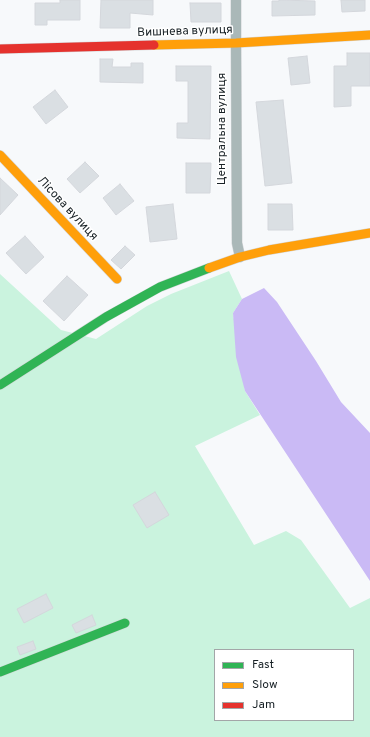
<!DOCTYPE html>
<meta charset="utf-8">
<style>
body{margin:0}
#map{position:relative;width:370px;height:737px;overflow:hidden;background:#f7f9fb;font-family:Overpass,sans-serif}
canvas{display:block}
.legend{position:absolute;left:214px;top:649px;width:140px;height:72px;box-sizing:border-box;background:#fff;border:1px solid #a3a6a8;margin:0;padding:5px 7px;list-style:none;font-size:12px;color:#182126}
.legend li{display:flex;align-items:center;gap:8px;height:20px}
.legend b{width:20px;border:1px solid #a3a6a8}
</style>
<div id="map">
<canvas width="370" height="737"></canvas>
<ul class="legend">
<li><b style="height:5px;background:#30b455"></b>Fast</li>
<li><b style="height:5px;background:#ff9f0a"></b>Slow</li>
<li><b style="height:5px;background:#e5322d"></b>Jam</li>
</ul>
</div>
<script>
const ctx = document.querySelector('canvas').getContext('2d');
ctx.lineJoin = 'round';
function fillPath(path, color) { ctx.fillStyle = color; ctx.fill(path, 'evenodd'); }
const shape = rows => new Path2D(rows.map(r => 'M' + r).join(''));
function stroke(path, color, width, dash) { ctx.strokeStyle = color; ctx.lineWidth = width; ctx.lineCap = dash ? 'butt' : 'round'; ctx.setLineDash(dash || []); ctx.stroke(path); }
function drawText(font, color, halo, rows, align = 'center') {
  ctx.font = font + ' Overpass,sans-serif'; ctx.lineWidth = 3; ctx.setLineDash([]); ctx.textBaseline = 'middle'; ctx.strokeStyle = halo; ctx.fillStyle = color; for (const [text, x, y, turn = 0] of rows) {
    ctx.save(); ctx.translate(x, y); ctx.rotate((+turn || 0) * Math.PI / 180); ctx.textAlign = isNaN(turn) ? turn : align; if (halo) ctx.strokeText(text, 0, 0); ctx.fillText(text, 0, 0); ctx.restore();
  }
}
fillPath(shape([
 [229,271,242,299,233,313,245,391,260,415,195,446,254,545,286,531,301,540,350,608,370,598,370,737,0,737,0,274,61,330,96,339,147,306,171,294],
 [215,650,353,650,353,720,215,720]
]), '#caf3de');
fillPath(shape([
 [264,288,277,302,316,361,341,402,370,433,370,581,245,391,236,357,233,313,242,299]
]), '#cabaf5');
const building = shape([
 [60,0,80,0,80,20,47,20,47,25,35,25,35,3,60,3,60,0],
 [101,0,153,0,153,15,130,13,130,28,100,28,101,0],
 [279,0,315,1,315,15,272,16,272,1,279,1,279,0],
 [341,0,365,0,365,11,342,12,341,0],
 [190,3,221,3,221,22,191,22,190,3],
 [347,53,370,53,370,86,351,86,351,106,334,107,334,66,347,66,347,53],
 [307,56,310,83,291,85,288,58,307,56],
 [100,59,113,59,112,67,131,67,131,63,143,63,143,83,100,82,100,59],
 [176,66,211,66,210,139,177,138,177,123,188,123,188,81,176,81,176,66],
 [55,90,68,107,46,124,33,107,55,90],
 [283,100,292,183,265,186,256,102,283,100],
 [85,162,99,176,80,193,67,179,85,162],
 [186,163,211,163,210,193,186,193,186,163],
 [0,178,18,195,0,215,0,178],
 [120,184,134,201,116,215,103,198,120,184],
 [173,204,177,239,150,242,146,207,173,204],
 [268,204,292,204,293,230,268,230,268,204],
 [25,236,44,257,26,274,6,253,25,236],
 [125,246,135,255,121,269,111,260,125,246],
 [67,276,88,295,64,321,43,301,67,276],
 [155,492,169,515,147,528,133,505,155,492],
 [46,594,53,608,24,623,17,609,46,594],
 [92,615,96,625,76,633,72,625,92,615],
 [33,641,36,649,20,655,17,647,33,641]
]);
fillPath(building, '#dadfe3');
stroke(building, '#d4d7dc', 1);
const street = shape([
 [236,0,236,43,237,243,240,257]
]);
const fast = shape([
 [0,385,106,317,160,287,209,268],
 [0,672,125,623]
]);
const slow = shape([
 [154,45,236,43,370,35],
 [0,155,117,279],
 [209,268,240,257,269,250,370,233]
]);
const jam = shape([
 [0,49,154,45]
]);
stroke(street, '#d4d6d8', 11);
stroke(fast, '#d4d6d8', 10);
stroke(slow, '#d4d6d8', 10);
stroke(jam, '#d4d6d8', 10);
stroke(street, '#aab8b8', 10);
stroke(fast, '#30b455', 9);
stroke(slow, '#ff9f0a', 9);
stroke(jam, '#e5322d', 9);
drawText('12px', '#182126', '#fff', [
 ["Вишнева вулиця",185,32,-2],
 ["Центральна вулиця",223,129,-90],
 ["Лісова вулиця",67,209,47]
]);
</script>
